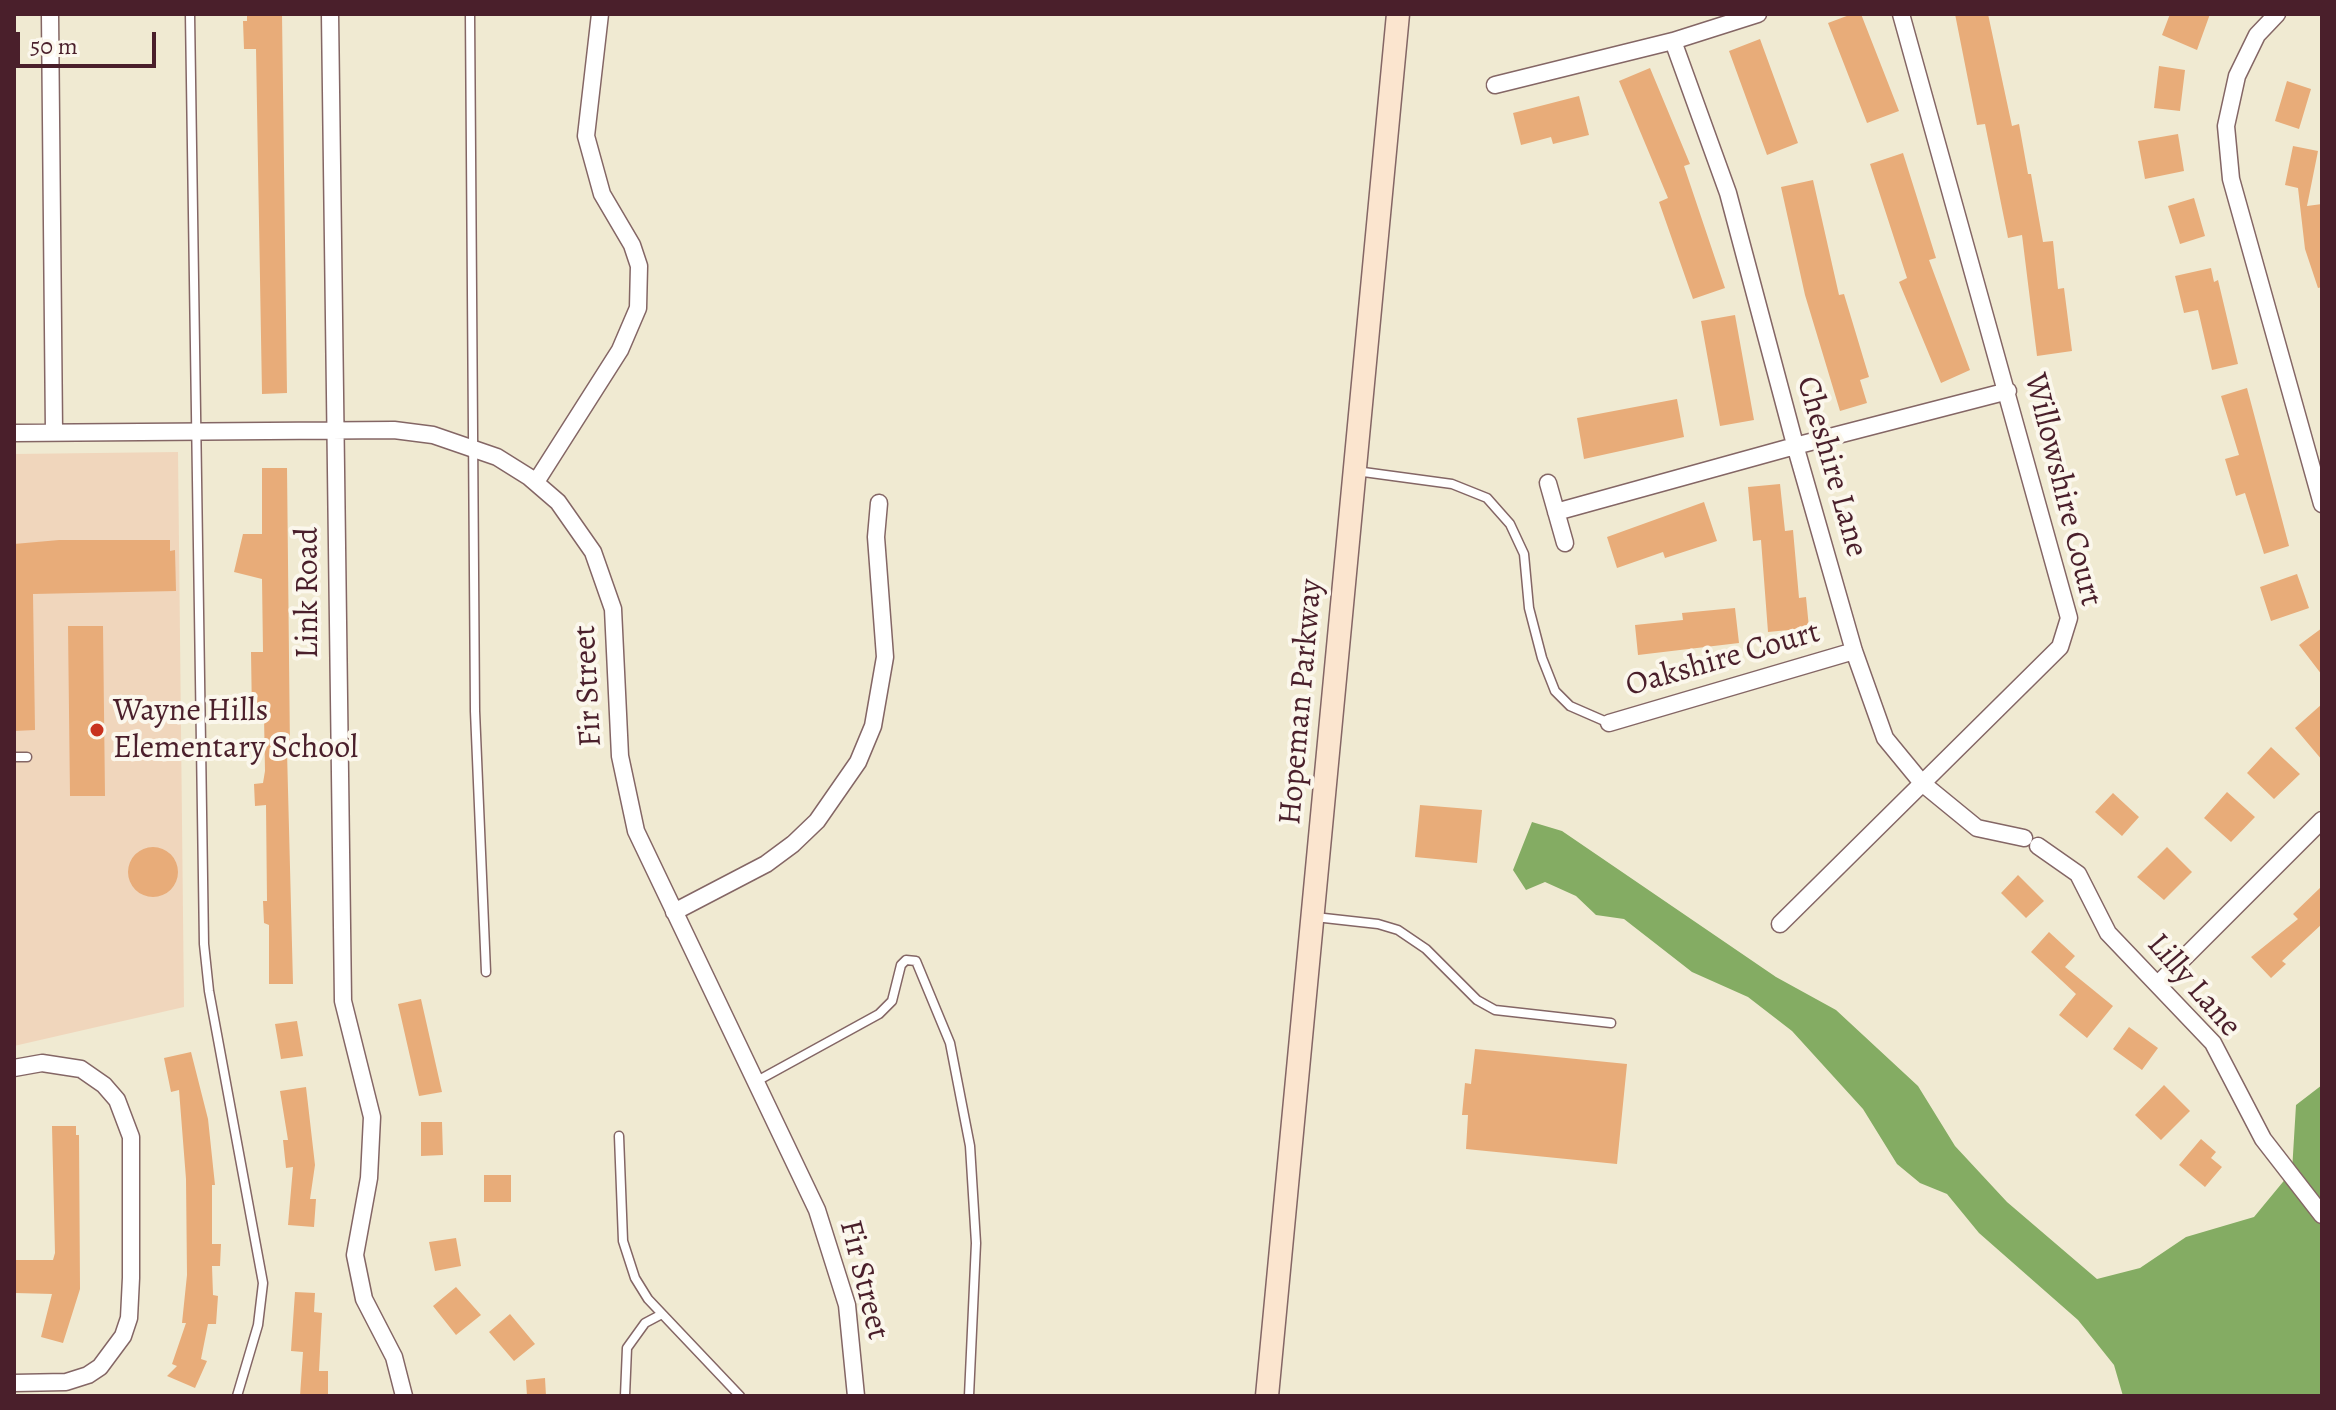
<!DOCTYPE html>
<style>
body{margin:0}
#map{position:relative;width:2336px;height:1410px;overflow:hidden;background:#f0ead2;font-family:Alegreya,serif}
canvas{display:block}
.frame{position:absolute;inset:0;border:16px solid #4a1f2b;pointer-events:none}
.scale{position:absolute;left:16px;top:32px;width:140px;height:36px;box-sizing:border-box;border:4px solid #4a1f2b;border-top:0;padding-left:10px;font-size:24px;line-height:28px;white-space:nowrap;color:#4a1f2b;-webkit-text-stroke:6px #fbf7ec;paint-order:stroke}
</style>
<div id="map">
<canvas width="2336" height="1410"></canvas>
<div class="frame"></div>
<div class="scale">50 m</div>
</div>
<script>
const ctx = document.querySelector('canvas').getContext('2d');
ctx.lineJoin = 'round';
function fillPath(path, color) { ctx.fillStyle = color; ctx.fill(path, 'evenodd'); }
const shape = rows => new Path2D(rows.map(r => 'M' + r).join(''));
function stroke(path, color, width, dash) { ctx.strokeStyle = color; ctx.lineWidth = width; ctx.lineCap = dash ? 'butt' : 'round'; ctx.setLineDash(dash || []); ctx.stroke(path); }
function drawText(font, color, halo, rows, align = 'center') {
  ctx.font = font + ' Alegreya,serif'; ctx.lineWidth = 8; ctx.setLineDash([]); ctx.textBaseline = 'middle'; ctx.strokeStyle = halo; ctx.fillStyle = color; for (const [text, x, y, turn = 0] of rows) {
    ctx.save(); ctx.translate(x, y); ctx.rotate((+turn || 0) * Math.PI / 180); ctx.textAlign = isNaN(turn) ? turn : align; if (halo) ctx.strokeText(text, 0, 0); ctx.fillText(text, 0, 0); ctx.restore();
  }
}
fillPath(shape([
 [178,452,184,1007,14,1046,14,454]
]), '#f0d6bc');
fillPath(shape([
 [1532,822,1562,831,1776,977,1836,1010,1918,1086,1955,1146,2007,1202,2097,1279,2140,1268,2186,1237,2254,1217,2292,1171,2296,1105,2322,1085,2322,1396,2123,1396,2114,1365,2078,1320,1979,1233,1947,1194,1920,1183,1897,1164,1863,1109,1792,1031,1748,997,1692,972,1624,919,1596,915,1576,896,1545,882,1526,890,1513,870]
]), '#84ac63');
fillPath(shape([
 [247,14,282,14,287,393,262,394,256,49,244,49,243,21,247,21],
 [1852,14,1861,14,1899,111,1867,123,1828,23],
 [1955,14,1988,14,2012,126,2019,124,2028,174,2031,174,2043,242,2053,241,2058,289,2064,288,2072,351,2037,356,2022,235,2008,238,1985,124,1977,125],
 [2170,14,2210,14,2197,50,2162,35],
 [1760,39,1798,143,1767,155,1729,51],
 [2159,66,2185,70,2180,111,2154,108],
 [1650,68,1690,164,1684,166,1725,288,1693,299,1659,202,1668,198,1619,81],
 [2287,81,2311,89,2299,129,2275,121],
 [1579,96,1589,135,1553,144,1551,137,1521,145,1513,113],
 [2178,134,2184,171,2145,179,2138,141],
 [2293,146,2318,151,2307,206,2322,204,2322,287,2318,288,2305,249,2298,188,2285,185],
 [1903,153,1936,258,1929,260,1970,370,1941,383,1899,282,1907,278,1870,164],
 [1813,180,1839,295,1844,294,1869,377,1860,380,1867,403,1840,411,1805,295,1781,187],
 [2194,198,2205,236,2180,244,2168,206],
 [2211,268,2214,282,2218,280,2238,364,2212,370,2198,310,2184,313,2175,276],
 [1735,315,1754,420,1720,426,1701,321],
 [2247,388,2289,546,2264,554,2245,493,2236,496,2225,459,2239,455,2221,396],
 [1677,399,1684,437,1584,459,1577,418],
 [262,468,287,468,290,751,287,751,293,984,269,984,269,925,264,923,263,901,267,901,266,805,255,806,254,784,263,783,265,771,264,716,252,716,251,652,263,652,262,579,234,572,243,534,262,534],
 [1780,484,1785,531,1793,530,1799,598,1806,597,1809,628,1768,632,1761,540,1753,541,1748,487],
 [1704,502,1717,541,1665,558,1663,552,1617,568,1607,537],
 [59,540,170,540,170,551,175,550,176,591,33,594,35,730,14,731,14,544],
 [2297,574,2309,608,2271,621,2260,587],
 [1735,608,1739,643,1638,655,1635,625,1683,620,1682,613],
 [68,626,103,626,105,796,70,796],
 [2322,628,2322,675,2299,645],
 [2322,704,2322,760,2295,728],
 [2271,747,2300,774,2274,799,2247,773],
 [2227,792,2255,817,2231,842,2204,818],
 [2113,793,2139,817,2122,836,2095,812],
 [1420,805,1482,810,1477,863,1415,857],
 '128 872a25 25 0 1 1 50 0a25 25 0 1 1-50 0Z',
 [2167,847,2192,872,2164,900,2137,877],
 [2018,875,2044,901,2026,918,2001,893],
 [2322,886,2322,924,2282,961,2286,964,2271,978,2251,957,2298,919,2293,914],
 [2049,932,2075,956,2065,967,2113,1006,2087,1038,2059,1015,2076,994,2031,952],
 [421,999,442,1092,419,1096,398,1004],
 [297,1021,303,1056,281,1059,275,1024],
 [2129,1027,2158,1048,2142,1070,2113,1049],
 [1475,1049,1627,1064,1617,1164,1466,1149,1468,1115,1462,1115,1465,1083,1471,1084],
 [191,1052,208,1119,215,1185,212,1185,212,1244,221,1244,220,1266,212,1266,213,1295,218,1296,216,1324,208,1324,201,1359,207,1361,195,1388,167,1376,177,1366,172,1364,186,1323,182,1323,187,1275,186,1179,179,1090,171,1092,164,1058],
 [2164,1085,2190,1111,2161,1140,2135,1115],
 [306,1087,315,1165,310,1199,316,1199,314,1227,288,1225,293,1167,286,1168,283,1140,288,1140,280,1091],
 [421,1122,442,1122,443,1155,421,1156],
 [52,1126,76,1126,76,1135,79,1135,80,1289,63,1343,41,1337,52,1294,15,1293,15,1260,53,1260,55,1253],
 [2201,1139,2216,1152,2211,1158,2222,1167,2205,1187,2179,1165],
 [484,1175,511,1175,511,1202,484,1202],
 [456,1238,461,1266,435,1271,429,1242],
 [456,1287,481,1315,456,1335,433,1306],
 [295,1292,315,1293,314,1312,322,1313,319,1371,328,1371,328,1396,300,1396,303,1352,291,1351],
 [510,1314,535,1344,514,1361,489,1332],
 [545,1378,546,1396,527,1396,526,1380]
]), '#e8ac79');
const lane = shape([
 [190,14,204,944,209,991,263,1283,258,1325,237,1396],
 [470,14,475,711,486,972],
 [1356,471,1452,484,1487,498,1510,524,1524,554,1529,608,1542,658,1555,691,1570,706,1609,723],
 [14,757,27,757],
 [1315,917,1378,924,1398,930,1426,949,1477,1000,1495,1010,1611,1023],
 [757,1081,879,1014,892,1001,901,965,906,960,916,961,950,1043,970,1146,976,1243,969,1396],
 [619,1136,623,1241,635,1278,648,1299,740,1396],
 [625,1396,627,1348,645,1323,662,1314]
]);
const street = shape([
 [50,14,54,432],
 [330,14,343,1001,372,1117,369,1178,355,1255,364,1299,394,1357,404,1396],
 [2277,14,2257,35,2237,76,2226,126,2231,179,2322,504],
 [1673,41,1728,193,1797,452,1854,651,1885,738,1922,783,1977,828,2024,838],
 [1495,85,1673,41,1758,14],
 [14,433,394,430,433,435,497,457,529,477,558,502,593,552,613,609,620,756,636,831,817,1210,847,1305,856,1396],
 [536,482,620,350,638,308,639,266,632,245,602,194,586,136,600,14],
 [1548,483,1565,543],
 [1556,512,1795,446,2008,391],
 [1609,723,1854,651],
 [2038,846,2078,874,2108,933,2213,1043,2263,1139,2322,1215],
 [674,912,766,864,793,844,817,821,858,762,873,726,885,657,876,537,879,503],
 [1780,924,2060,647,2069,618,1901,14],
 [2158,984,2322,820],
 [14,1068,42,1063,81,1069,104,1085,117,1100,131,1137,131,1278,129,1318,123,1336,100,1367,88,1375,66,1382,14,1383]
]);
const secondary = shape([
 [1267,1396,1398,14]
]);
stroke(lane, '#846665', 11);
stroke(street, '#846665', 19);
stroke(secondary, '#846665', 25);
stroke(lane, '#fff', 8);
stroke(street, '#fff', 16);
stroke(secondary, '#fbe5cf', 22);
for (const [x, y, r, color] of [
 [97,730,8,"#c8321e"]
]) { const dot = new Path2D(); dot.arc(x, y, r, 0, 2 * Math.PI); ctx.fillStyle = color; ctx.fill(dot); stroke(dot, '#fbf7ec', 3); }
drawText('32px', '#4a1f2b', '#fbf7ec', [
 ["Cheshire Lane",1831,467,74],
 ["Willowshire Court",2062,490,76],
 ["Link Road",309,593,-90],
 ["Oakshire Court",1723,660,-16],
 ["Fir Street",589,686,-93],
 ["Hopeman Parkway",1302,702,-85],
 ["Lilly Lane",2193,986,49],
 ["Fir Street",863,1280,76]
]);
drawText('32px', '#4a1f2b', '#fbf7ec', [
 ["Wayne Hills",113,712],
 ["Elementary School",113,749]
], 'left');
</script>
